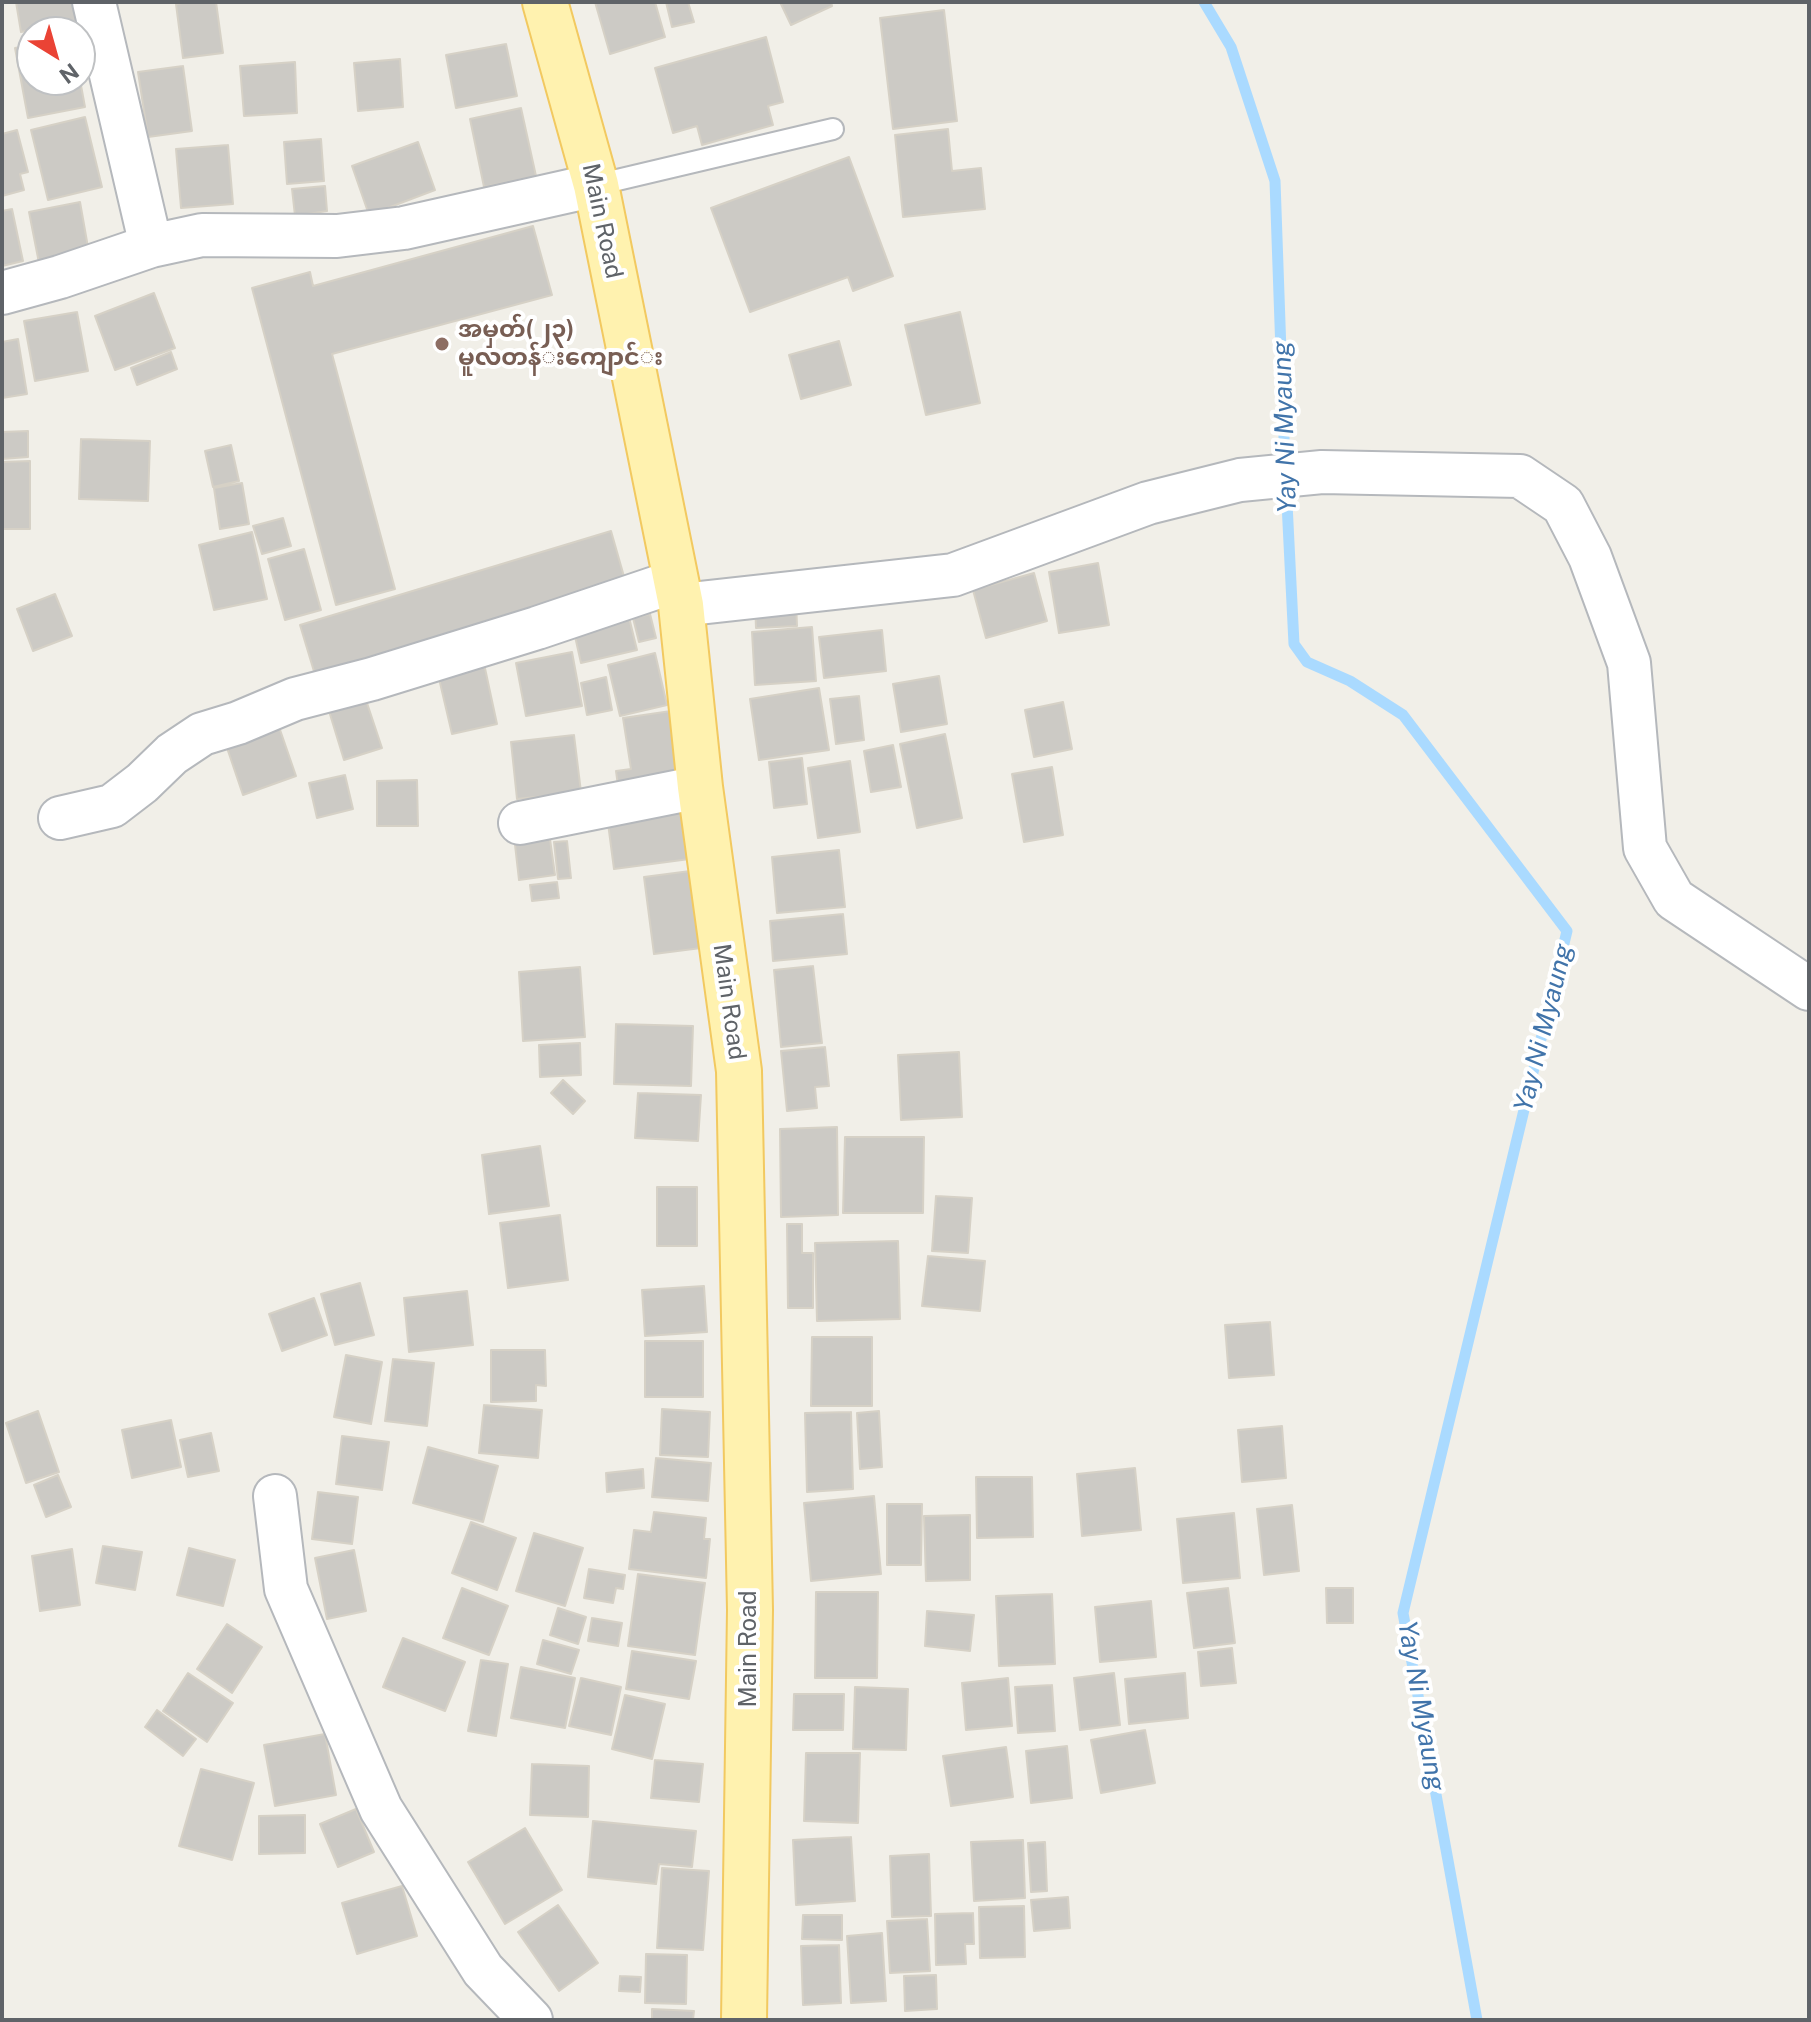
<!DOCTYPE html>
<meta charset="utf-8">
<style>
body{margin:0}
#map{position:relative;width:1811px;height:2022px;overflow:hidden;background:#f1efe8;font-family:"Public Sans",sans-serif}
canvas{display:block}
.frame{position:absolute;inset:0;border:4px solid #5f6368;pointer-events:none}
.north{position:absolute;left:16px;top:16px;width:80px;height:80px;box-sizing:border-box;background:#fff;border:2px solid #bfc1c3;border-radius:50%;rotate:143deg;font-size:22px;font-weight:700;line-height:32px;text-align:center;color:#5f6368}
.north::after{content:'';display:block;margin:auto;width:28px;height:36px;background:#ea4335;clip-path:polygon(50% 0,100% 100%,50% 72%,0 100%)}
</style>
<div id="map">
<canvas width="1811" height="2022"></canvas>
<div class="frame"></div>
<div class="north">N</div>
</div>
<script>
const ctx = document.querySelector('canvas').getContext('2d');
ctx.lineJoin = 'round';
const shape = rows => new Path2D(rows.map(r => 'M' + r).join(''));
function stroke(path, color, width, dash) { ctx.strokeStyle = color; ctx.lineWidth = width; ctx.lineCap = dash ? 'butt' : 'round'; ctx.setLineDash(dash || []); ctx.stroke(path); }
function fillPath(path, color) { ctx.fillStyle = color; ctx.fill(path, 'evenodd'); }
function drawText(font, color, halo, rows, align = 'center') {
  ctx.font = font + ' "Public Sans","Noto Sans Myanmar",sans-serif'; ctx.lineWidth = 8; ctx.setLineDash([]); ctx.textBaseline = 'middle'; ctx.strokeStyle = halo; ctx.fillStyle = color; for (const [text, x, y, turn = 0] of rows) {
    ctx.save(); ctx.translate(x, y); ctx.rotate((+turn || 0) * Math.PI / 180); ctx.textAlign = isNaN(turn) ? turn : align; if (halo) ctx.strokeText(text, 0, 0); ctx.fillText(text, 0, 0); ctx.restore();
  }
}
stroke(shape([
 [1204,2,1231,47,1275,181,1285,466],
 [1286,483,1294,644,1307,662,1350,681,1403,715,1567,931,1403,1613,1477,2020]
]), '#aadaff', 11);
const building = shape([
 [16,2,80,2,83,21,21,32,16,2],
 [188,2,216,2,223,53,183,58,176,4,188,2],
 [595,2,655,2,665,37,610,54,595,2],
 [666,2,688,2,694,22,672,27,666,2],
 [780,2,831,2,832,6,791,25,780,2],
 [944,10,957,121,893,129,880,18,944,10],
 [766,37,783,102,768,106,773,125,702,145,697,126,673,133,655,68,766,37],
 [506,44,517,96,456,108,446,55,506,44],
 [32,45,32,80,80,80,85,107,28,118,15,48,32,45],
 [400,59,403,107,358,111,354,63,400,59],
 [295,62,297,113,244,116,240,66,295,62],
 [183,66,192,131,148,137,138,72,183,66],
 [521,108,536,176,484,187,470,119,521,108],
 [85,117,102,187,48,200,31,130,85,117],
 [948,129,952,171,981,168,985,209,903,217,895,135,948,129],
 [17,130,28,172,20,174,24,190,2,196,2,134,17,130],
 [321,139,324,181,287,184,284,142,321,139],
 [418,142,435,190,369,215,352,166,418,142],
 [228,145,233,204,181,208,176,149,228,145],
 [849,157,893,276,853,291,848,277,750,312,711,208,849,157],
 [325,186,327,211,295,216,292,189,325,186],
 [80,202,89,253,39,263,29,212,80,202],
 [12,209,23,261,2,266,2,211,12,209],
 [533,226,552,295,332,354,395,589,336,605,252,288,310,272,313,286,533,226],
 [154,293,175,348,115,370,95,316,154,293],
 [77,312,88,371,35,381,24,321,77,312],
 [960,312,980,403,926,415,905,325,960,312],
 [18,339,27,394,2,398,2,342,18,339],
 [839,341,851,385,801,399,789,355,839,341],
 [171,352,177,369,137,385,131,368,171,352],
 [28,431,28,457,2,459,2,432,28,431],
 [81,439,150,441,148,501,79,499,81,439],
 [231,445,239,481,213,487,205,451,231,445],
 [30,461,30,529,2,529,2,462,30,461],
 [242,483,249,524,220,529,214,488,242,483],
 [283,518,291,546,262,554,253,526,283,518],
 [611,531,629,594,319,688,300,625,611,531],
 [252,532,267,599,214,610,199,545,252,532],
 [304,549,321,610,285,620,268,559,304,549],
 [1098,563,1109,625,1059,633,1049,572,1098,563],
 [1034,573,1047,621,986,638,973,590,1034,573],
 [55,594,72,636,33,651,17,609,55,594],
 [796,601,797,626,756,628,755,603,796,601],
 [627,609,637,650,581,663,572,623,627,609],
 [650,614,656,638,639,642,633,618,650,614],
 [812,627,816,681,755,685,752,632,812,627],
 [882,630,886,671,824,678,819,637,882,630],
 [572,652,582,706,526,716,516,663,572,652],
 [655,653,667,705,620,716,608,665,655,653],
 [483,659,497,724,452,734,437,670,483,659],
 [939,676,947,724,901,732,893,684,939,676],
 [606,677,612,710,587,715,581,683,606,677],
 [361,685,382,748,344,760,325,698,361,685],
 [819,688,829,750,759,760,750,699,819,688],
 [859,696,864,740,836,744,830,699,859,696],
 [1063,702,1072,749,1034,757,1025,710,1063,702],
 [671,711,681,784,619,793,616,771,631,769,623,718,671,711],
 [277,721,296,776,243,795,224,739,277,721],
 [945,734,962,818,917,828,900,744,945,734],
 [574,735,581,792,517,799,511,742,574,735],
 [893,745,901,787,871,792,864,751,893,745],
 [802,758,807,804,774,808,769,762,802,758],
 [850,761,860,832,818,838,808,768,850,761],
 [1052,767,1063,835,1024,842,1012,774,1052,767],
 [345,775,353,809,317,818,309,783,345,775],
 [417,780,418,826,377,826,377,781,417,780],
 [690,797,697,858,614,869,606,808,690,797],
 [549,832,555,875,519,880,514,836,549,832],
 [567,841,571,878,558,879,554,842,567,841],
 [839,850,845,907,777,913,772,857,839,850],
 [698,870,709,947,654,954,644,877,698,870],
 [557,882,559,898,532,901,530,885,557,882],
 [843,914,847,954,773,961,770,921,843,914],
 [813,966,822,1043,781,1047,774,970,813,966],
 [580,967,585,1037,523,1041,519,972,580,967],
 [616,1024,693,1026,691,1086,614,1084,616,1024],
 [580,1043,581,1075,540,1077,539,1045,580,1043],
 [825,1047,829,1086,815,1087,817,1108,787,1111,781,1051,825,1047],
 [959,1052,962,1117,901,1120,898,1055,959,1052],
 [563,1080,585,1101,573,1114,551,1093,563,1080],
 [638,1093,701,1095,698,1141,635,1138,638,1093],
 [837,1127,838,1215,781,1217,780,1129,837,1127],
 [845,1137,924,1137,923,1213,843,1213,845,1137],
 [540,1146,549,1206,489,1214,482,1155,540,1146],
 [657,1187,697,1187,697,1246,657,1246,657,1187],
 [936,1196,972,1198,968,1253,932,1251,936,1196],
 [560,1215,568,1280,508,1288,500,1223,560,1215],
 [787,1224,802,1224,802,1253,813,1253,813,1308,788,1308,787,1224],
 [898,1241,900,1319,817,1321,815,1243,898,1241],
 [928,1256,985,1261,980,1311,922,1306,928,1256],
 [360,1283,374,1335,335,1345,321,1294,360,1283],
 [704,1286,707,1332,645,1336,642,1290,704,1286],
 [467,1291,473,1345,409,1352,404,1298,467,1291],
 [314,1298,327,1335,282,1351,269,1314,314,1298],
 [1270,1322,1274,1375,1229,1378,1225,1325,1270,1322],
 [812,1337,872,1337,872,1406,811,1406,812,1337],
 [645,1341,703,1341,703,1397,645,1397,645,1341],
 [491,1350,545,1350,546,1386,536,1385,536,1401,491,1402,491,1350],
 [346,1355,382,1362,371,1424,334,1417,346,1355],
 [393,1359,434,1363,427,1426,385,1421,393,1359],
 [484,1405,542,1410,538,1458,479,1453,484,1405],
 [662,1409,710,1412,708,1457,660,1455,662,1409],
 [38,1411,59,1472,26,1483,6,1423,38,1411],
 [879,1411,882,1467,860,1469,857,1413,879,1411],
 [851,1412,853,1489,807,1492,805,1413,851,1412],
 [171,1420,181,1467,132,1478,122,1430,171,1420],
 [1282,1426,1286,1478,1242,1482,1238,1430,1282,1426],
 [211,1433,219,1471,188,1477,180,1440,211,1433],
 [342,1436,389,1442,382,1490,336,1484,342,1436],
 [428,1447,498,1466,483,1522,413,1503,428,1447],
 [656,1458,711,1463,708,1501,652,1497,656,1458],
 [1135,1468,1141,1530,1082,1536,1077,1474,1135,1468],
 [643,1469,644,1488,607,1492,606,1473,643,1469],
 [58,1475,71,1507,46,1517,34,1485,58,1475],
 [976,1477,1032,1477,1033,1537,977,1538,976,1477],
 [318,1492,358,1497,352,1544,312,1539,318,1492],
 [874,1496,881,1574,811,1581,804,1503,874,1496],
 [887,1504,922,1504,921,1565,887,1565,887,1504],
 [1292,1505,1299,1571,1264,1575,1257,1509,1292,1505],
 [654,1512,706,1518,704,1539,710,1539,706,1578,629,1569,634,1530,651,1532,654,1512],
 [1234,1513,1240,1578,1183,1583,1177,1519,1234,1513],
 [970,1515,970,1580,926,1581,924,1516,970,1515],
 [471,1522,516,1538,497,1590,452,1573,471,1522],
 [534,1533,583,1548,565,1606,516,1591,534,1533],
 [103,1546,142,1552,135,1590,96,1583,103,1546],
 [189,1548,235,1560,223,1606,177,1595,189,1548],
 [72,1549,80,1605,40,1611,32,1556,72,1549],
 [354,1550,366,1611,327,1619,315,1558,354,1550],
 [589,1569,625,1575,623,1589,616,1588,613,1603,584,1598,589,1569],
 [638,1574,705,1583,695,1655,628,1646,638,1574],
 [462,1588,508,1606,489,1655,443,1638,462,1588],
 [1228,1588,1235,1643,1194,1648,1187,1593,1228,1588],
 [1326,1588,1353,1588,1353,1623,1327,1623,1326,1588],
 [816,1592,878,1592,877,1678,815,1678,816,1592],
 [1052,1594,1055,1664,999,1666,996,1596,1052,1594],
 [1151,1601,1156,1657,1100,1662,1095,1607,1151,1601],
 [558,1608,586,1617,578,1644,550,1635,558,1608],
 [927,1611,974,1615,970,1651,925,1646,927,1611],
 [592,1618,622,1623,618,1646,588,1641,592,1618],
 [227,1624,262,1647,232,1693,197,1669,227,1624],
 [403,1638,465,1662,445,1711,383,1687,403,1638],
 [543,1640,579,1650,571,1674,537,1664,543,1640],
 [1232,1648,1236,1683,1201,1686,1198,1652,1232,1648],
 [632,1651,696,1661,689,1699,626,1689,632,1651],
 [481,1660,508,1664,496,1736,468,1731,481,1660],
 [521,1667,575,1678,565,1728,511,1718,521,1667],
 [188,1673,233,1703,207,1742,163,1711,188,1673],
 [1114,1673,1120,1725,1080,1730,1074,1678,1114,1673],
 [1185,1673,1188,1718,1129,1724,1125,1679,1185,1673],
 [581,1678,621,1687,611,1735,569,1726,581,1678],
 [1008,1678,1012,1726,966,1730,962,1683,1008,1678],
 [1052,1685,1055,1731,1018,1733,1015,1687,1052,1685],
 [855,1687,908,1689,906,1750,853,1749,855,1687],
 [794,1694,844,1694,843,1730,793,1730,794,1694],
 [625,1695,665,1704,652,1759,612,1749,625,1695],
 [157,1710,196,1739,183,1756,145,1727,157,1710],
 [1145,1730,1155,1783,1101,1793,1091,1740,1145,1730],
 [325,1734,336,1795,275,1806,264,1745,325,1734],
 [1067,1746,1072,1798,1031,1803,1026,1751,1067,1746],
 [1006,1747,1013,1797,951,1806,943,1756,1006,1747],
 [806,1753,860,1753,858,1823,804,1821,806,1753],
 [655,1760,703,1764,699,1802,651,1798,655,1760],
 [532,1764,589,1766,588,1817,530,1815,532,1764],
 [201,1769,254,1783,232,1860,179,1846,201,1769],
 [356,1809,374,1852,338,1867,320,1824,356,1809],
 [305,1815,305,1853,259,1854,259,1816,305,1815],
 [593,1821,696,1831,692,1867,659,1864,656,1884,588,1877,593,1821],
 [525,1828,562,1890,505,1924,468,1862,525,1828],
 [851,1837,855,1901,796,1905,793,1840,851,1837],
 [1023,1840,1025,1898,974,1901,971,1842,1023,1840],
 [1045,1842,1047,1891,1031,1892,1028,1843,1045,1842],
 [929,1854,931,1916,892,1917,890,1856,929,1854],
 [662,1868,709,1871,703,1950,657,1948,662,1868],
 [402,1886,417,1936,357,1954,342,1903,402,1886],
 [1068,1897,1070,1928,1034,1931,1031,1900,1068,1897],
 [558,1905,598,1963,559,1991,518,1932,558,1905],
 [1024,1906,1025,1957,980,1958,979,1907,1024,1906],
 [973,1913,974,1944,965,1944,966,1964,936,1965,935,1914,973,1913],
 [803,1915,842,1915,842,1940,802,1939,803,1915],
 [927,1919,930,1971,890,1973,887,1921,927,1919],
 [882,1933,886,2001,851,2003,847,1936,882,1933],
 [839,1945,841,2003,803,2005,801,1946,839,1945],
 [646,1954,687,1955,686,2004,645,2003,646,1954],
 [936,1975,937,2009,905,2011,904,1976,936,1975],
 [620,1976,641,1977,640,1992,619,1991,620,1976],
 [652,2009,694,2011,693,2020,652,2020,652,2009]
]);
fillPath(building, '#cccac5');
stroke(building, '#d6d1c6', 2);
const lane = shape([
 [596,185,833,129]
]);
const street = shape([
 [94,2,151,246],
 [2,293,60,277,151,246,202,235,337,236,404,228,596,185],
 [681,605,953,575,1148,503,1240,480,1322,472,1520,476,1563,505,1590,557,1629,663,1645,848,1674,899,1809,989],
 [60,818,112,806,142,783,172,754,202,734,238,723,295,699,372,679,537,628,676,581],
 [520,823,700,787],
 [275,1496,286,1589,381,1809,483,1970,531,2020]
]);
const primary = shape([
 [545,2,596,185,681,605,700,787,739,1071,750,1610,744,2020]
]);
stroke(lane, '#b5b8bc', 24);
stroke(street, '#b5b8bc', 46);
stroke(primary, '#f2c960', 48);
stroke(lane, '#fff', 20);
stroke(street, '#fff', 42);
stroke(primary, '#fff2af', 44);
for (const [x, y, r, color] of [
 [442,344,8,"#8d6e63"]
]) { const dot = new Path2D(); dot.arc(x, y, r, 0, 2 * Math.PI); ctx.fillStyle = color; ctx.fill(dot); stroke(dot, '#fff', 3); }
drawText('24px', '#5f6368', '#fff', [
 ["Main Road",602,221,78],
 ["Main Road",729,1002,82],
 ["Main Road",749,1649,-90]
]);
drawText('bold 24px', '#785e54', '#fff', [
 ["အမှတ်(၂၃)",458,330],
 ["မူလတန်‌း‌ကျောင်‌း",458,358]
], 'left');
drawText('italic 26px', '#4174aa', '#fff', [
 ["Yay Ni Myaung",1285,427,-92],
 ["Yay Ni Myaung",1544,1028,-76],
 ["Yay Ni Myaung",1421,1706,80]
]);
</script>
